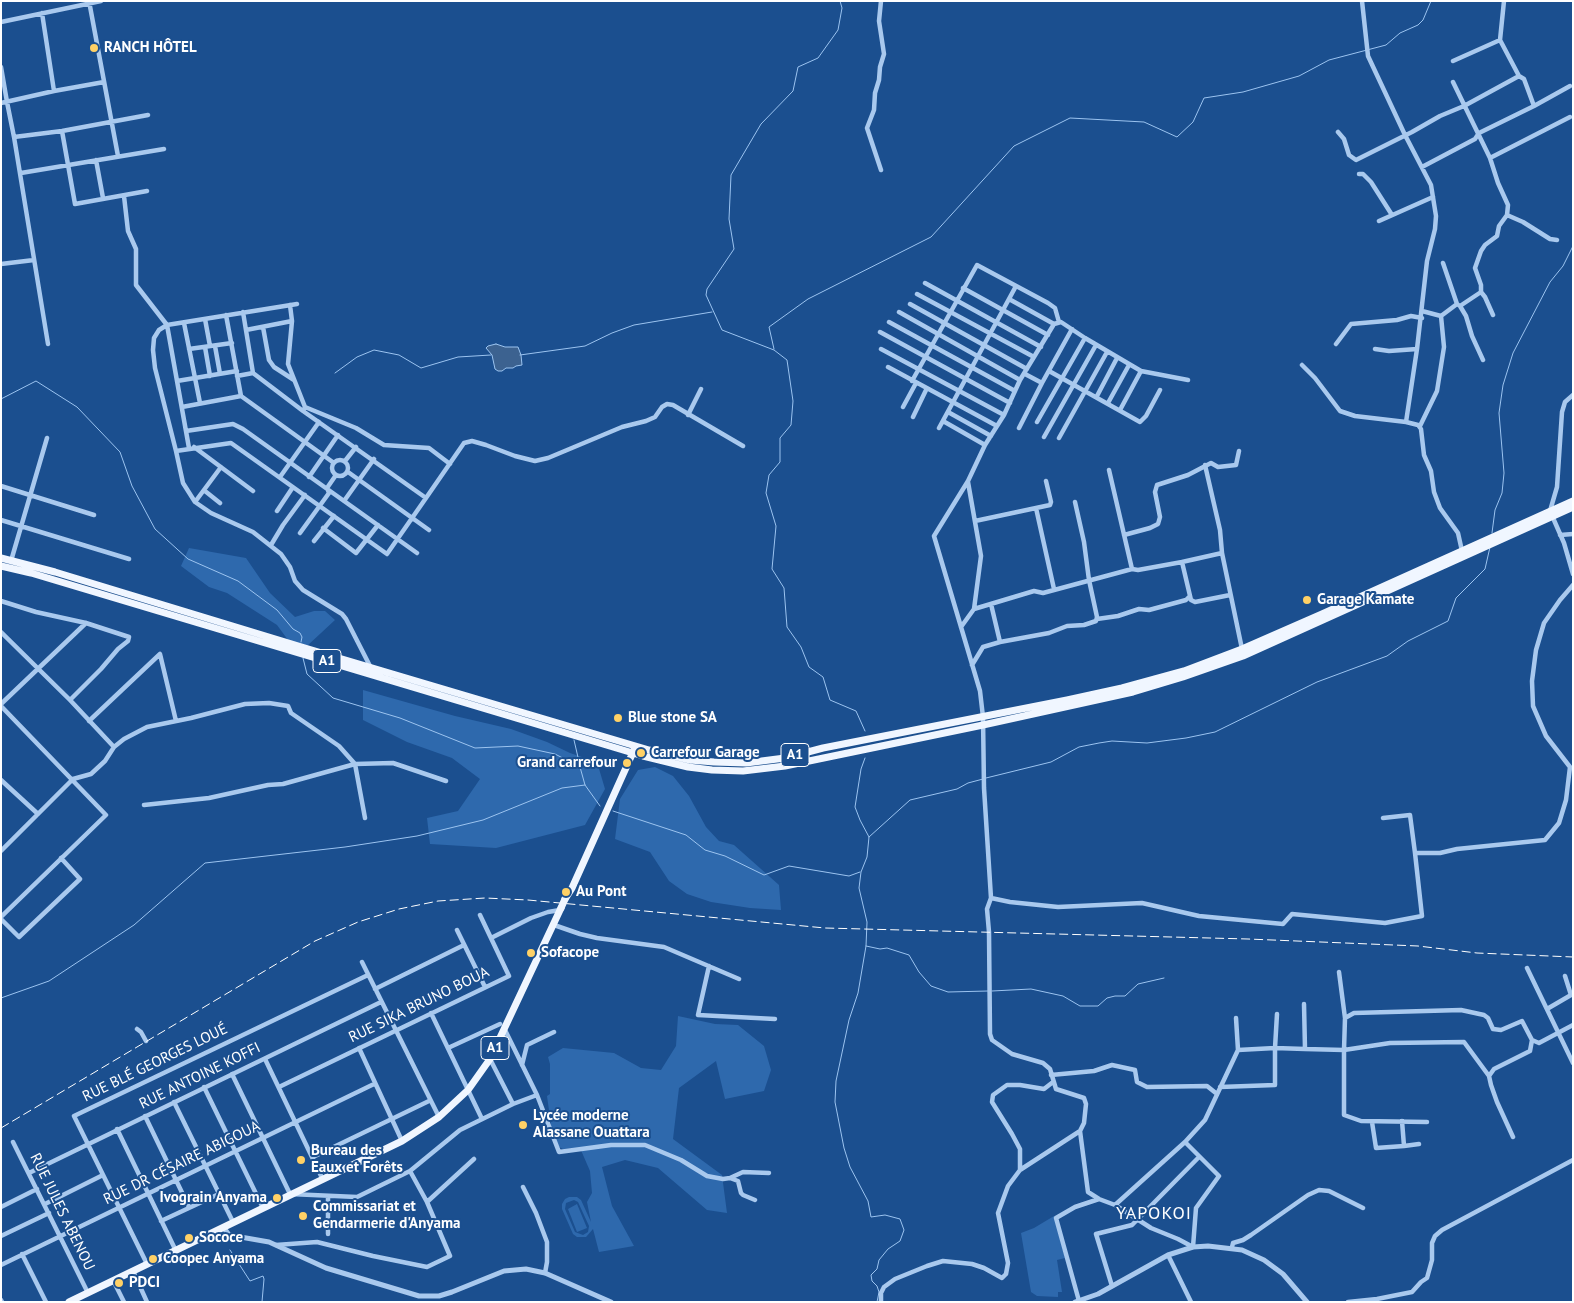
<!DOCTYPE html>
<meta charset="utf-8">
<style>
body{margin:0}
#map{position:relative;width:1574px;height:1303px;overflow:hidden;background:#1b4f8f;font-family:"PT Sans",sans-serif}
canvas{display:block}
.frame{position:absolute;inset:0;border:2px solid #fff;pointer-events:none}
</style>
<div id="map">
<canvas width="1574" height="1303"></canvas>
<div class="frame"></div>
</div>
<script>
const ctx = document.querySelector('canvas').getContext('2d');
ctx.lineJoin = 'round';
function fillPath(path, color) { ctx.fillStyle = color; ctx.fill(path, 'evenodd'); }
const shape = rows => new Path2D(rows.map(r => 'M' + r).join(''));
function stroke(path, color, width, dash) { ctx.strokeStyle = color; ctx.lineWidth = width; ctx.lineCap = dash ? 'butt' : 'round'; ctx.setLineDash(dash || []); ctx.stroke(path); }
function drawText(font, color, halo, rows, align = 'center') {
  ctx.font = font + ' "PT Sans",sans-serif'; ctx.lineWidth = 4; ctx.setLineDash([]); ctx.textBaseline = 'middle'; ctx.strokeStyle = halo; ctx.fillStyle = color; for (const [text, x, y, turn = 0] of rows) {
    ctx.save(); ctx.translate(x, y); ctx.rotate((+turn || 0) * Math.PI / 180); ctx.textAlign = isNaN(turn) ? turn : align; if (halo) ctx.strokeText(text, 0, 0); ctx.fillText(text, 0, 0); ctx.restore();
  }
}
fillPath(shape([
 [189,548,246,558,270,593,295,617,314,611,325,611,335,620,307,646,288,640,277,625,227,593,209,587,181,566],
 [363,690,455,716,511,729,547,742,570,753,597,762,605,789,585,825,496,848,430,844,427,818,458,811,480,779,452,758,407,742,363,720],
 [655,767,673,776,689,796,706,827,719,841,734,845,779,885,781,910,750,908,711,902,687,894,669,881,650,852,615,839,620,799,638,770],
 [678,1016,715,1024,738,1025,764,1046,771,1070,764,1091,725,1099,716,1061,679,1088,673,1139,722,1175,727,1213,707,1210,658,1168,625,1160,602,1167,612,1206,634,1246,599,1252,593,1229,586,1237,577,1237,573,1234,562,1209,562,1204,565,1199,569,1197,577,1197,581,1200,591,1222,587,1202,592,1193,590,1171,580,1148,563,1149,559,1147,552,1132,547,1096,550,1094,550,1064,548,1057,563,1048,614,1053,641,1068,661,1070,676,1046],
 [574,1200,578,1202,589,1226,588,1232,583,1235,575,1232,565,1209,566,1203],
 [577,1204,587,1228,577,1232,568,1209],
 [1054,1216,1065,1258,1057,1260,1062,1292,1058,1292,1058,1297,1037,1296,1031,1292,1021,1233,1034,1228]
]), '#2e69ad');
const water = shape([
 [496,344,505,347,518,347,521,355,522,365,516,366,513,368,506,368,502,371,498,371,495,369,492,355,486,348,488,346,496,344]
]);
fillPath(water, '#3c6290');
stroke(water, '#9cc4f0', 1);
stroke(shape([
 [840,1,842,8,838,30,818,58,798,67,793,91,761,124,731,175,729,219,734,249,707,289,706,295,722,330,774,350,787,360,793,401,791,425,780,438,780,462,769,475,766,493,776,526,772,569,784,588,787,627,801,647,809,667,823,677,830,700,856,711,865,731],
 [774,349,769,327,808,299,931,237,1014,146,1070,118,1144,122,1177,137,1193,122,1204,98,1243,92,1299,76,1329,60,1386,45,1400,33,1418,25,1423,20,1431,1],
 [520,355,585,346,612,333,634,325,712,312],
 [335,373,357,357,374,350,399,355,421,368,458,357,491,355],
 [1,399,36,381,77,407,120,452,132,486,155,529,188,559,238,581,277,610,293,629,300,633,302,637,301,642],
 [1492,533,1495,510,1502,493,1504,473,1499,413,1503,385,1513,353,1550,282,1563,266,1573,246],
 [303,658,307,674,333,698,400,718,475,748,518,746,555,754,580,767,585,785,600,806],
 [574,740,580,766],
 [865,758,861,769,855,807,860,820,869,837,867,857,861,872,859,888,867,922,866,946,858,993,849,1020,836,1081,835,1102,844,1148,850,1167,868,1201,871,1217,885,1215,900,1219,904,1230,900,1241,888,1249,879,1260,877,1269,871,1275,872,1281,877,1286,879,1292,877,1302],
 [986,778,1051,762,1079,747,1099,743,1112,741,1147,743,1186,738,1215,732,1317,682,1387,656,1408,641,1448,621,1456,598,1485,569,1490,547],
 [613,811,686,835,705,850,725,856,764,875,789,866,849,876,860,872],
 [869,837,910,800,957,789,968,783,983,779],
 [866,946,880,949,887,948,909,955,919,972,931,986,948,992,988,991],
 [992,991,1031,989,1063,996,1080,1006,1098,1006,1107,998,1115,996,1125,996,1138,984,1164,978],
 [1,998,49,981,134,925,205,863,345,847,417,836,483,820,562,788,585,785],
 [230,1250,250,1281,263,1276,264,1279,262,1302]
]), '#9cc4f0', 1);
stroke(shape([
 [89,1,118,156],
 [1362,1,1368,56,1405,135,1431,185,1436,216,1435,229,1427,261,1417,349,1406,422,1418,425,1421,429,1424,455,1431,471,1434,492,1440,508,1458,533,1462,551],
 [42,13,54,91],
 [1,22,101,1],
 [1453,61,1500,40],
 [1,67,7,102,14,137,48,344],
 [1453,82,1490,158,1498,183,1508,205,1507,215,1499,226,1497,236,1485,245,1481,251,1475,268,1481,285,1481,292,1460,306],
 [1,103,54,91,104,82],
 [1534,106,1570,86],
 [62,131,75,204,147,191],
 [1338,132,1344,139,1349,155,1356,160,1412,132,1440,116,1464,106,1519,76],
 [14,137,62,131,148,115],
 [1490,158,1570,117],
 [96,160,103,198],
 [1422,167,1475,139,1479,133,1534,106,1524,79,1519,76,1500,40,1504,1],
 [881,170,867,128,874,110,875,93,879,80,880,67,884,54,879,21,881,1],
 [21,173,164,149],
 [1359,174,1363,174,1371,182,1392,215],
 [124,196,128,231,136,249,136,285,167,325,189,448],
 [1507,215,1523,222,1550,239,1557,240],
 [1379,221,1433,197],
 [1443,263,1457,304,1460,306,1466,316,1472,336,1483,360],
 [1,264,34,260],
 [925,283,1041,347],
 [963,288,1048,335],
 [1481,292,1485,297,1493,315],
 [917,294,1034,357],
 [1009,299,1054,324],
 [297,304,167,325,159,330,154,338,153,350,155,368,176,451,183,483,195,502,211,513,253,532,281,554,290,567,295,581,303,590,342,614,346,619,371,668],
 [910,304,1027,369],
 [290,305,292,321,288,364,305,407,356,428,384,445,429,448,450,464],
 [243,312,253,373,303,411,304,409],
 [899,312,1020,380],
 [226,315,241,396,334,463],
 [1441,316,1457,304],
 [205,319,210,346],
 [889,322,1015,391],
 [184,323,200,403],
 [263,327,269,360,274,367,294,380],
 [246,330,292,321],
 [880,332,1010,403],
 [1336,344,1351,324,1397,320,1411,316,1422,318],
 [215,346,220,374],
 [205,347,210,376],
 [189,349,232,343],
 [881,349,1004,415],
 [1375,349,1389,351,1417,349],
 [1302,365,1315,378,1340,411,1355,416,1406,422],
 [888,367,997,426],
 [1049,371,1140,422,1146,416,1160,390],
 [1025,374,1042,383,1072,329],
 [237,376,253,373],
 [177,381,237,371],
 [912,381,977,265,1048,303,1055,308,1059,322],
 [1573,395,1565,402,1562,412,1557,487,1550,511,1564,543,1573,574],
 [1097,396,1117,358],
 [1108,403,1129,365],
 [182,407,241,396],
 [903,407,916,383],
 [1120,410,1141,371],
 [303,411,426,498],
 [948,412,991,436],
 [688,415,701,389],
 [913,417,927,388],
 [943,421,985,445],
 [1037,422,1085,338],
 [1420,426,1437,391,1444,347,1441,316,1422,311],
 [939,428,1016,286],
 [1019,428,1042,383],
 [186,431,233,424,243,429,417,553],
 [1044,437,1096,345],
 [1059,438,1107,352],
 [194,447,253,491],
 [176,451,231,443,387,554,426,498,464,443,472,441,486,445,515,456,535,461,548,458,622,427,646,421,655,417,662,407,667,404,673,405,743,446],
 '332 468a8 8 0 1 1 16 0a8 8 0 1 1-16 0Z',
 [345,461,356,447],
 [1205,465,1220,530,1222,553,1242,649],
 [1109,470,1132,569],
 [348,472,429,530],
 [280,477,319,422],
 [309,477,338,435],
 [1,486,94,515],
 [205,491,220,503],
 [344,501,374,459],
 [195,502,221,467],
 [1036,508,1054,589],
 [277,511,293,487],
 [1,520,129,559],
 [975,521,1050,505,1051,502,1046,481],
 [323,528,356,553,378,525],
 [300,533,329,493,327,488,336,475],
 [1124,535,1150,528,1158,524,1160,517,1155,492,1157,485,1188,475,1211,463,1218,467,1236,465,1239,451],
 [1560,535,1573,534],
 [314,541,334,516],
 [271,545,283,525,305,495],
 [11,561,47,438],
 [1182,562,1191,600,1195,602,1230,595],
 [1,601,36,612,86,623,129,637,128,641,118,649,101,669,70,700],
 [991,604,1000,642],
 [974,609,1034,591,1043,593,1132,569,1138,570,1182,562,1222,553],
 [1097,619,1118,616,1139,609,1149,610,1186,600,1189,597],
 [961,627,974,609,981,556,968,482],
 [1,632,70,700,114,747],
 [972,665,983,647,1000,642,1049,633,1067,626,1084,625,1096,621,1097,617,1089,580,1084,542,1075,502],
 [1,704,86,623],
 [1,706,106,815,1,917],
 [89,721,160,654,176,721],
 [1,780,38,814],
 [144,805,209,798,268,785,283,784,355,764,393,763,446,781],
 [1383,818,1410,815,1415,853],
 [1,851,73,779,91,774,105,761,114,747,124,739,147,727,191,718,245,704,269,703,288,706,291,713,339,746,355,764,365,818],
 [991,898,1010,902,1058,907,1142,903,1199,916,1283,924,1292,914,1385,923,1422,916,1415,853,1440,853,1457,849,1545,840,1559,823,1566,800,1570,767,1546,736,1533,706,1532,681,1536,650,1544,623,1560,600,1573,585],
 [1,919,19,937,80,879,61,858],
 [554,925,580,934,597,938,664,947,739,979],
 [457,930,485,987],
 [491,938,531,918,548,912,560,910],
 [362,962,439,1117],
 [709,966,698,1015,775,1019],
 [1527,968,1573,1063],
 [375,989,464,945],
 [1304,1004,1305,1049,1344,1050,1345,1018,1339,972],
 [1547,1009,1571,995,1565,976],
 [431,1013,482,1119],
 [1277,1014,1275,1048,1305,1049],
 [1345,1018,1354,1013,1461,1010,1484,1015,1488,1018,1493,1029,1501,1030,1522,1021,1532,1040,1539,1043,1573,1025],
 [137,1029,141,1032,146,1041],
 [505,1030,537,1095,559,1152,611,1145,645,1145,681,1160,707,1176,723,1179,730,1178,743,1172,769,1173],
 [359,1048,402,1141],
 [448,1048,500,1024],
 [265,1059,323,1180],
 [490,1059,513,1104],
 [522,1065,527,1045,554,1032],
 [232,1074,290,1194,357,1197,410,1171,460,1130,513,1104,537,1095],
 [1051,1075,1094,1071,1112,1065,1135,1070,1137,1082,1147,1087,1207,1086,1217,1094],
 [204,1087,263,1208],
 [279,1087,509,976,480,915],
 [1220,1087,1275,1085,1275,1048,1238,1050],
 [174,1102,233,1222],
 [145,1116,189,1207],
 [1402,1121,1404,1146,1419,1144],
 [1372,1122,1376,1148,1404,1146],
 [1427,1122,1361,1121,1344,1115,1344,1050,1390,1043,1464,1042,1489,1076],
 [117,1129,176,1251],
 [1513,1137,1497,1102,1491,1085,1489,1076,1494,1069,1530,1051,1532,1040],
 [13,1142,88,1293],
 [1185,1142,1219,1176,1196,1208,1193,1247,1178,1239,1151,1228,1115,1205,1099,1199,1088,1192,1080,1131,1084,1123,1086,1104,1084,1098,1056,1089,1050,1069,1043,1063,1012,1054,992,1040,990,1034,989,932,987,909,991,898,984,788,983,717,980,691,934,536,968,481,985,445,1004,415,1020,380,1054,324,1061,322,1085,338,1141,371,1188,380],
 [313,1157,429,1101],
 [1020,1170,1020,1149,1012,1134,992,1102,993,1095,1007,1085,1020,1085,1044,1089,1053,1082],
 [29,1173,381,1002],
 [730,1178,738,1181,741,1193,743,1195,755,1200],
 [523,1187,536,1213,547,1242,547,1262,545,1273],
 [427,1202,474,1159],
 [45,1204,103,1175],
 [1115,1205,1185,1142,1205,1120,1238,1050,1236,1018],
 [1,1207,37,1189],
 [161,1221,219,1194],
 [328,1234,328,1196],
 [1,1236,49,1213],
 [276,1245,317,1242,373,1256,427,1267,450,1256,427,1202,410,1171],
 [1232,1247,1233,1243,1243,1240,1251,1235,1308,1195,1319,1190,1329,1191,1363,1208],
 [22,1254,46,1302],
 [1168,1255,1191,1302],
 [147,1264,74,1116,368,975],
 [1,1265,374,1084],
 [133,1271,147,1302],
 [113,1280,124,1302],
 [1112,1286,1096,1234,1132,1225,1199,1157],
 [1,1300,2,1302],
 [1079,1301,1056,1218,1075,1207,1099,1199],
 [881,1302,881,1293,884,1287,895,1279,927,1266,943,1261,972,1264,984,1268,1002,1278,1006,1274,1008,1263,998,1213,1008,1186,1020,1170,1080,1131],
 [1348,1302,1377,1299,1412,1292,1421,1282,1427,1278,1432,1260,1432,1243,1435,1236,1442,1230,1573,1160]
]), '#a9c9ee', 4.5);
stroke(shape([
 [224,1228,229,1235,269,1242,326,1268,419,1296,439,1296,452,1292,504,1271,526,1269,545,1273,611,1302],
 [1075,1302,1098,1294,1168,1255,1193,1247,1208,1246,1242,1250,1264,1260,1283,1274,1307,1302]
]), '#a9c9ee', 5);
stroke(shape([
 [1,558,55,572,305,648,649,750,690,760,714,762,746,763,785,758,823,748,1067,700,1122,688,1184,671,1242,649,1322,614,1573,501],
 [1,566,31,573,643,756,688,767,712,770,743,771,785,766,983,725,1133,692,1183,677,1243,656,1573,507],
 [565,899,572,888,634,750],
 [69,1302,402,1141,439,1117,468,1090,490,1059,561,908]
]), '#f0f6ff', 7);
stroke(shape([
 [1,1128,315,941,358,922,399,909,438,901,485,898,528,900,825,928,1248,939,1418,946,1477,953,1573,957]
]), '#fff', 1, [9, 4]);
stroke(shape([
 [561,908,565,899]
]), '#f0f6ff', 7);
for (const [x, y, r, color] of [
 [94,48,5,"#ffd166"],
 [1307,600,5,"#ffd166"],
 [618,718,5,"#ffd166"],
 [641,753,5,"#ffd166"],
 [627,763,5,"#ffd166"],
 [566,892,5,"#ffd166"],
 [531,953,5,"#ffd166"],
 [523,1125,5,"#ffd166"],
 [301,1160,5,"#ffd166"],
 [277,1198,5,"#ffd166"],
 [303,1216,5,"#ffd166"],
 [189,1238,5,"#ffd166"],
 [153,1259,5,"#ffd166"],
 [119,1283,5,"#ffd166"]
]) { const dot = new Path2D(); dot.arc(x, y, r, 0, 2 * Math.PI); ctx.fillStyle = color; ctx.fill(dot); stroke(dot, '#1b4f8f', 2); }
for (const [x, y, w] of [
 [327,661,28],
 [795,755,28],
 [495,1048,28]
]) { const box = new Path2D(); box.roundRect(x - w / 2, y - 11.5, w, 23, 4); ctx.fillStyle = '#1b4f8f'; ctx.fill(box); stroke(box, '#fff', 1); }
drawText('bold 14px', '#fff', null, [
 ["A1",327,661],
 ["A1",795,755],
 ["A1",495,1048]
]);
drawText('bold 15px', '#fff', '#1b4f8f', [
 ["RANCH HÔTEL",104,48],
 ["Garage Kamate",1317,600],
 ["Blue stone SA",628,718],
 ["Carrefour Garage",651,753],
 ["Grand carrefour",617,763,"right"],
 ["Au Pont",576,892],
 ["Sofacope",541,953],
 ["Lycée moderne",533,1116],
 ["Alassane Ouattara",533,1133],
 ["Bureau des",311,1151],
 ["Eaux et Forêts",311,1168],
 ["Ivograin Anyama",267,1198,"right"],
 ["Commissariat et",313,1207],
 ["Gendarmerie d'Anyama",313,1224],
 ["Sococe",199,1238],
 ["Coopec Anyama",163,1259],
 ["PDCI",129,1283]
], 'left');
drawText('15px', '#fff', '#1b4f8f', [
 ["RUE SIKA BRUNO BOUA",419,1005,-26],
 ["RUE BLÉ GEORGES LOUÉ",155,1063,-26],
 ["RUE ANTOINE KOFFI",200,1076,-26],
 ["RUE DR CÉSAIRE ABIGOUA",182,1163,-26],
 ["RUE JULES ABENOU",62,1212,64]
]);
ctx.letterSpacing = '1px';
drawText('18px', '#fff', '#1b4f8f', [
 ["YAPOKOI",1154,1214]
]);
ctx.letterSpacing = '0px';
</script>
